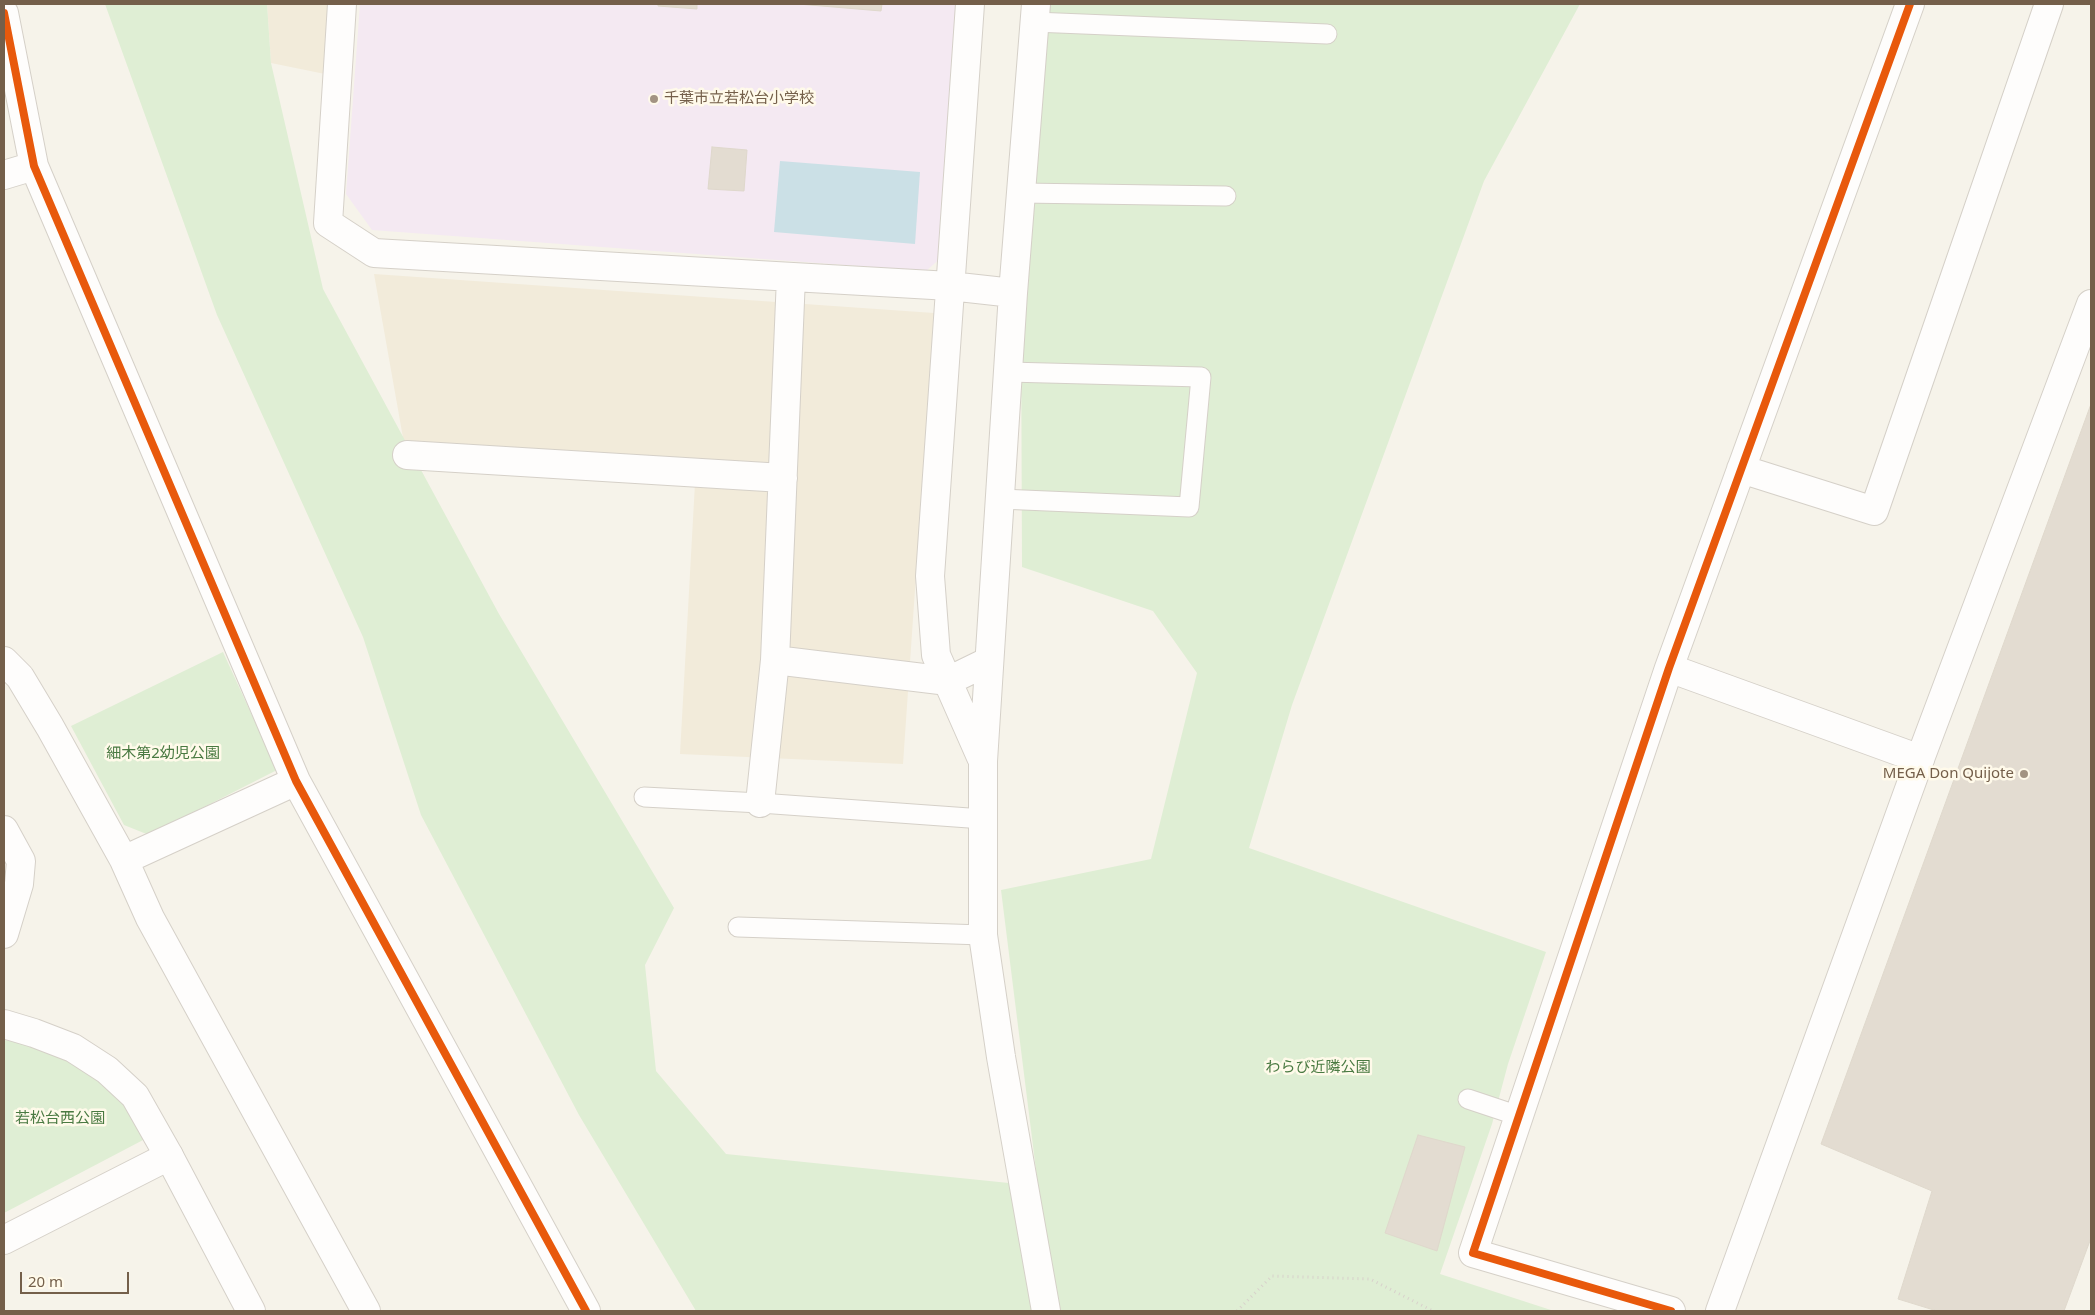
<!DOCTYPE html>
<meta charset="utf-8">
<style>
body{margin:0}
#map{position:relative;width:2095px;height:1315px;overflow:hidden;background:#f6f3ea;font-family:"Noto Sans",sans-serif}
canvas{display:block}
.frame{position:absolute;inset:0;border:5px solid #745f4a;pointer-events:none}
.scale{position:absolute;left:20px;top:1272px;width:109px;height:22px;box-sizing:border-box;border:2px solid #745f4a;border-top:0;padding-left:6px;font-size:15px;line-height:18px;white-space:nowrap;color:#745f4a;-webkit-text-stroke:4px #fffaea;paint-order:stroke}
</style>
<div id="map">
<canvas width="2095" height="1315"></canvas>
<div class="frame"></div>
<div class="scale">20 m</div>
</div>
<script>
const ctx = document.querySelector('canvas').getContext('2d');
ctx.lineJoin = 'round';
function fillPath(path, color) { ctx.fillStyle = color; ctx.fill(path, 'evenodd'); }
const shape = rows => new Path2D(rows.map(r => 'M' + r).join(''));
function stroke(path, color, width, dash) { ctx.strokeStyle = color; ctx.lineWidth = width; ctx.lineCap = dash ? 'butt' : 'round'; ctx.setLineDash(dash || []); ctx.stroke(path); }
function drawText(font, color, halo, rows, align = 'center') {
  ctx.font = font + ' "Noto Sans","Noto Sans JP",sans-serif'; ctx.lineWidth = 5; ctx.setLineDash([]); ctx.textBaseline = 'middle'; ctx.strokeStyle = halo; ctx.fillStyle = color; for (const [text, x, y, turn = 0] of rows) {
    ctx.save(); ctx.translate(x, y); ctx.rotate((+turn || 0) * Math.PI / 180); ctx.textAlign = isNaN(turn) ? turn : align; if (halo) ctx.strokeText(text, 0, 0); ctx.fillText(text, 0, 0); ctx.restore();
  }
}
fillPath(shape([
 [267,4,330,4,325,74,271,63],
 [374,274,934,313,903,764,680,754,696,465,405,449]
]), '#f2ebda');
fillPath(shape([
 [360,4,962,4,942,257,926,271,372,230,346,194]
]), '#f4e9f2');
fillPath(shape([
 [105,4,267,4,271,63,323,289,499,614,674,908,645,965,656,1071,726,1154,1038,1186,1001,890,1151,859,1197,673,1153,611,1022,567,1021,309,1049,4,1580,4,1484,181,1292,705,1249,848,1546,952,1508,1064,1492,1124,1440,1274,1554,1311,696,1311,579,1115,421,815,363,637,217,315],
 [223,652,277,770,149,835,124,825,71,726],
 [4,1040,45,1047,84,1064,126,1102,145,1139,4,1213]
]), '#dfeed4');
fillPath(shape([
 [780,161,920,172,915,244,774,232]
]), '#cbe0e6');
const building = shape([
 [658,4,697,4,697,9,658,6,658,4],
 [798,4,882,4,881,11,798,4],
 [712,147,747,150,744,191,708,189,712,147],
 [2091,404,2091,1238,2064,1311,1937,1311,1898,1299,1932,1191,1821,1144,2091,404],
 [1418,1135,1465,1147,1437,1251,1385,1233,1418,1135]
]);
fillPath(building, '#e3dcd1');
stroke(building, '#dfd8cc', 1);
const service = shape([
 [1034,22,1327,34],
 [1021,193,1226,196],
 [1000,499,1189,507,1201,377,1008,372],
 [644,797,760,803,983,819],
 [738,927,983,935],
 [1468,1099,1519,1116]
]);
const minor = shape([
 [342,4,328,223,374,253,950,286,1013,293],
 [970,4,930,576,936,655,981,757],
 [1036,4,1013,293,983,761,983,935,1001,1057,1046,1311],
 [4,13,34,166,296,781,586,1311],
 [4,175,34,166],
 [407,455,783,478],
 [1741,469,1874,511,2049,4],
 [775,660,948,681,989,661],
 [4,661,20,677,50,727,124,860,150,918,366,1311],
 [1669,668,1920,759],
 [760,803,775,660,791,277],
 [124,860,296,781],
 [4,1240,169,1156],
 [1671,1311,1473,1253,1669,668,1910,4]
]);
const tertiary = shape([
 [4,830,21,861,19,884,4,934],
 [4,1024,34,1033,73,1048,107,1070,135,1096,169,1156,251,1311],
 [1720,1311,1920,759,2091,304]
]);
stroke(service, '#d5d0c8', 21);
stroke(minor, '#d5d0c8', 30);
stroke(tertiary, '#d5d0c8', 30);
stroke(shape([
 [1237,1311,1272,1276,1370,1279,1433,1311]
]), '#d8d1cb', 3, [1, 4]);
stroke(service, '#fefdfc', 19);
stroke(minor, '#fefdfc', 28);
stroke(tertiary, '#fefdfc', 28);
stroke(shape([
 [4,13,34,166,296,781,586,1311],
 [1671,1311,1473,1253,1669,668,1910,4]
]), '#e8590c', 8);
for (const [x, y, r, color] of [
 [654,99,5,"#a29382"],
 [2024,774,5,"#a29382"]
]) { const dot = new Path2D(); dot.arc(x, y, r, 0, 2 * Math.PI); ctx.fillStyle = color; ctx.fill(dot); stroke(dot, '#fffaea', 2); }
drawText('15px', '#745f4a', '#fffaea', [
 ["千葉市立若松台小学校",664,99],
 ["MEGA Don Quijote",2014,774,"right"]
], 'left');
drawText('15px', '#4a7a42', '#fffaea', [
 ["細木第2幼児公園",163,754],
 ["わらび近隣公園",1318,1068],
 ["若松台西公園",60,1119]
]);
</script>
